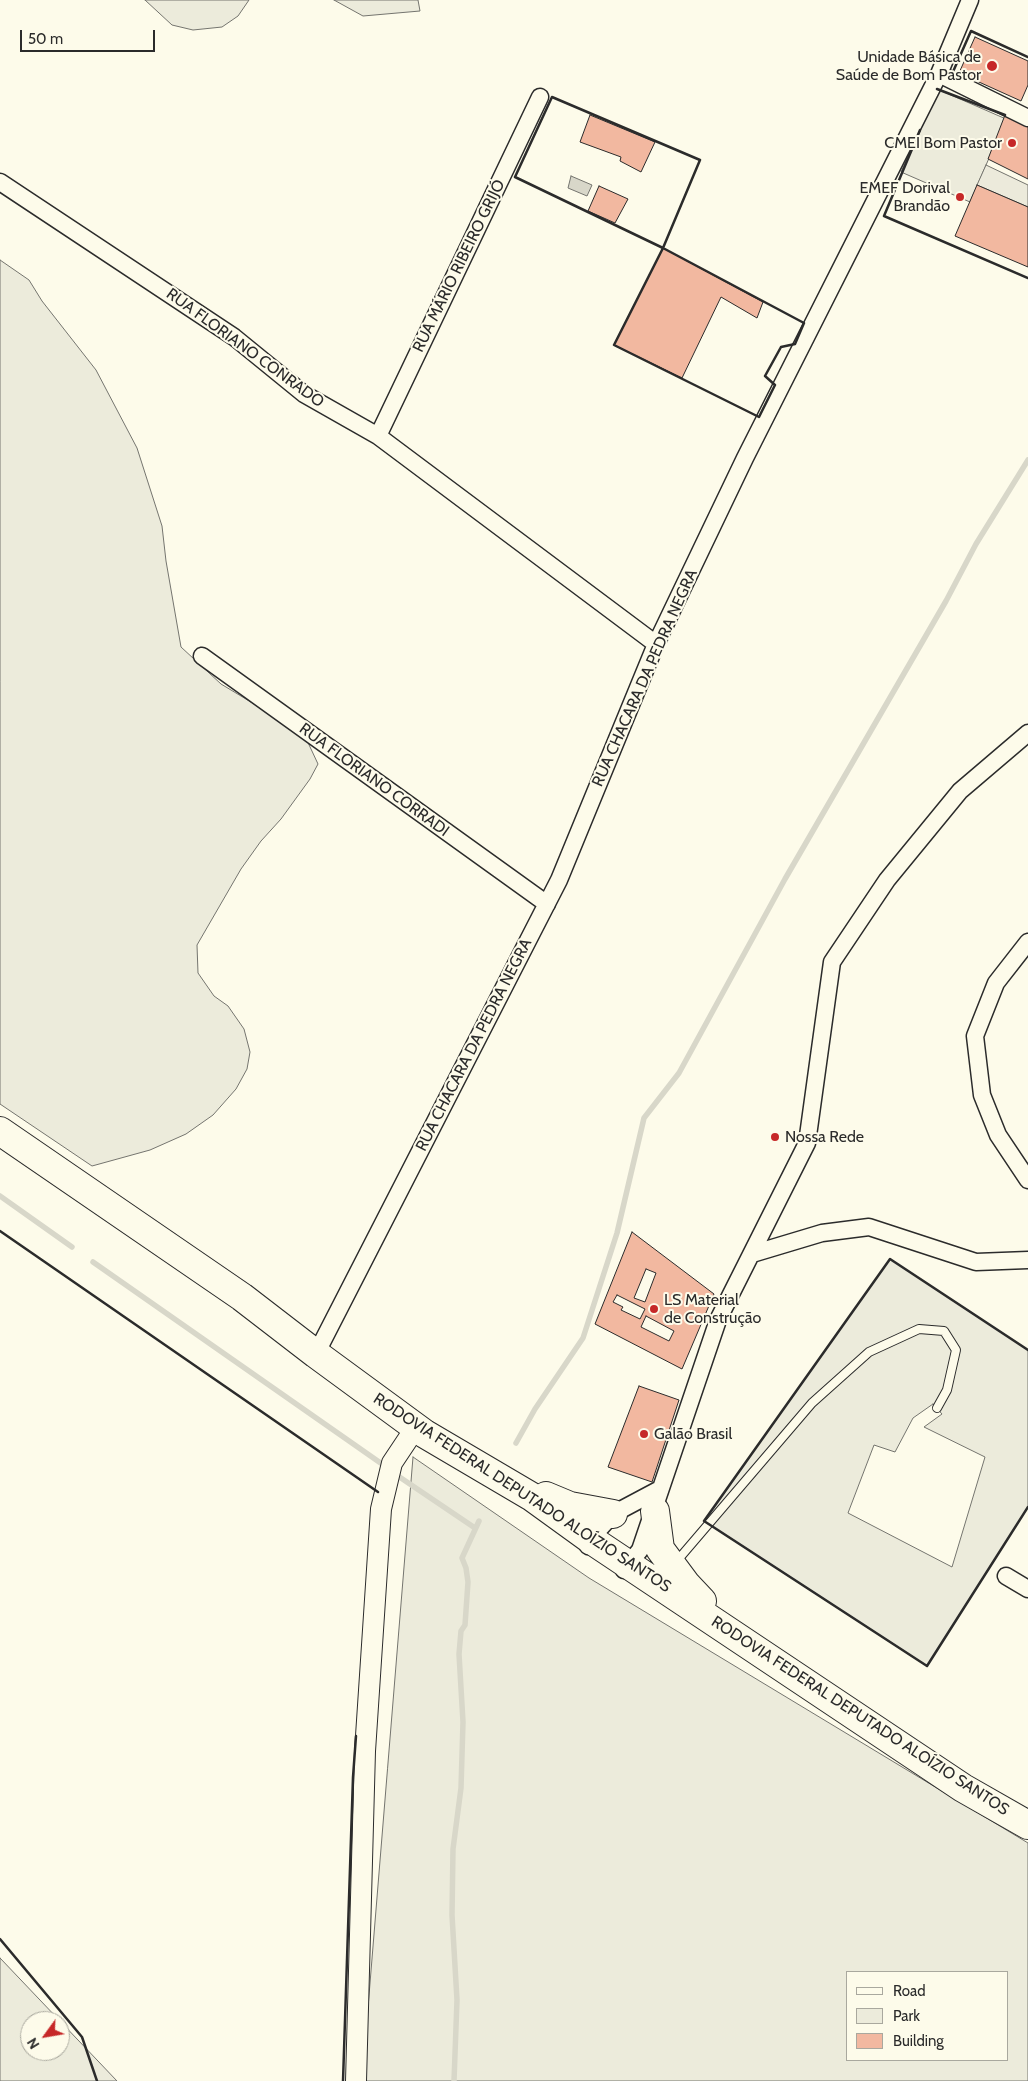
<!DOCTYPE html>
<meta charset="utf-8">
<style>
body{margin:0}
#map{position:relative;width:1028px;height:2081px;overflow:hidden;background:#fdfbea;font-family:Cabin,sans-serif}
canvas{display:block}
.legend{position:absolute;left:846px;top:1971px;width:162px;height:90px;box-sizing:border-box;background:#fdfbea;border:1px solid #a9a89e;margin:0;padding:6px 9px;list-style:none;font-size:15px;color:#2b2b2b}
.legend li{display:flex;align-items:center;gap:10px;height:25px}
.legend b{width:25px;border:1px solid #a9a89e}
.north{position:absolute;left:20px;top:2011px;width:50px;height:50px;box-sizing:border-box;background:#fdfbea;border:1px solid #a9a89e;border-radius:50%;rotate:238deg;font-size:14px;font-weight:700;line-height:20px;text-align:center;color:#2b2b2b}
.north::after{content:'';display:block;margin:auto;width:18px;height:22px;background:#c62828;clip-path:polygon(50% 0,100% 100%,50% 72%,0 100%)}
.scale{position:absolute;left:20px;top:30px;width:135px;height:22px;box-sizing:border-box;border:2px solid #2b2b2b;border-top:0;padding-left:6px;font-size:15px;line-height:18px;white-space:nowrap;color:#2b2b2b;-webkit-text-stroke:4px #fdfbea;paint-order:stroke}
</style>
<div id="map">
<canvas width="1028" height="2081"></canvas>
<ul class="legend">
<li><b style="height:6px;background:#fdfbea"></b>Road</li>
<li><b style="height:14px;background:#ecebdb"></b>Park</li>
<li><b style="height:14px;background:#f2b8a0"></b>Building</li>
</ul>
<div class="north">N</div>
<div class="scale">50 m</div>
</div>
<script>
const ctx = document.querySelector('canvas').getContext('2d');
ctx.lineJoin = 'round';
function fillPath(path, color) { ctx.fillStyle = color; ctx.fill(path, 'evenodd'); }
const shape = rows => new Path2D(rows.map(r => 'M' + r).join(''));
function stroke(path, color, width, dash) { ctx.strokeStyle = color; ctx.lineWidth = width; ctx.lineCap = dash ? 'butt' : 'round'; ctx.setLineDash(dash || []); ctx.stroke(path); }
function drawText(font, color, halo, rows, align = 'center') {
  ctx.font = font + ' Cabin,sans-serif'; ctx.lineWidth = 4; ctx.setLineDash([]); ctx.textBaseline = 'middle'; ctx.strokeStyle = halo; ctx.fillStyle = color; for (const [text, x, y, turn = 0] of rows) {
    ctx.save(); ctx.translate(x, y); ctx.rotate((+turn || 0) * Math.PI / 180); ctx.textAlign = isNaN(turn) ? turn : align; if (halo) ctx.strokeText(text, 0, 0); ctx.fillText(text, 0, 0); ctx.restore();
  }
}
const green = shape([
 [145,0,249,0,238,16,222,27,193,30,172,25,145,0],
 [334,0,418,0,420,11,363,16,334,0],
 [937,89,1006,119,970,202,901,172,937,89],
 [0,260,29,280,42,301,96,370,137,448,162,526,166,561,181,647,221,684,304,734,318,764,310,779,281,819,261,841,241,869,197,945,198,973,214,996,228,1006,244,1029,250,1052,247,1069,236,1089,213,1115,186,1134,150,1150,92,1166,0,1104,0,260],
 [890,1259,1028,1350,1028,1507,927,1666,704,1521,890,1259],
 [933,1404,942,1414,924,1427,985,1457,952,1567,848,1513,874,1445,895,1452,913,1418,933,1404],
 [413,1457,589,1578,1028,1843,1028,2081,362,2081,413,1457],
 [847,1972,1007,1972,1007,2060,847,2060,847,1972],
 [0,1958,117,2081,0,2081,0,1958],
 [30,2021,60,2021,60,2051,30,2051,30,2021]
]);
fillPath(green, '#ecebdb');
stroke(green, '#74746e', 1);
const parking = shape([
 [986,165,1028,185,1028,207,977,185,986,165]
]);
fillPath(parking, '#eceadb');
stroke(parking, '#74746e', 1);
const water = shape([
 [571,176,592,185,587,196,568,188,571,176]
]);
fillPath(water, '#d8d7c9');
stroke(water, '#74746e', 1);
stroke(shape([
 [0,1196,72,1247],
 [93,1262,382,1464],
 [516,1443,535,1409,583,1338,617,1233,644,1118,679,1073,785,879,946,601,976,544,1028,460],
 [398,1476,475,1528],
 [454,2081,457,2000,452,1915,453,1849,461,1788,463,1722,459,1654,461,1631,465,1625,468,1582,466,1568,462,1558,479,1521]
]), '#d8d7c9', 5.5);
const building = shape([
 [975,37,1028,61,1028,85,1021,101,959,73,975,37],
 [590,115,655,142,641,172,620,161,621,157,580,142,590,115],
 [1005,115,1028,126,1028,179,988,159,1005,115],
 [977,185,1028,207,1028,267,955,236,977,185],
 [599,186,628,199,615,223,588,211,599,186],
 [663,248,763,302,757,318,721,297,682,378,614,345,663,248],
 [632,1232,714,1294,682,1369,595,1324,632,1232],
 [646,1269,656,1273,645,1302,634,1298,646,1269],
 [617,1295,645,1309,640,1319,621,1310,623,1307,613,1302,617,1295],
 [646,1316,674,1331,669,1341,641,1327,646,1316],
 [639,1386,679,1400,652,1482,608,1467,639,1386]
]);
fillPath(building, '#f2b8a0');
stroke(building, '#2b2b2b', 1);
const service = shape([
 [676,1562,812,1403,869,1352,919,1329,944,1331,956,1350,947,1390,937,1408]
]);
const minor = shape([
 [939,74,1028,118],
 [0,182,234,337,304,394,378,436,656,644],
 [378,436,540,97],
 [202,656,547,904],
 [1028,942,996,983,975,1036,982,1095,998,1135,1028,1180],
 [752,1254,822,1233,869,1227,976,1262,1028,1260],
 [316,1354,559,880,656,644,745,458,939,74,970,0],
 [588,1546,590,1539,613,1514,660,1489],
 [624,1570,640,1550,718,1320,807,1143,832,962,887,880,960,791,1028,733],
 [1006,1576,1028,1589]
]);
const tertiary = shape([
 [356,2081,365,1751,381,1509,392,1463,416,1427]
]);
const trunk = shape([
 [0,1131,242,1297,316,1354,425,1434,532,1497,590,1539,963,1788,1028,1825],
 [546,1496,570,1506,613,1514],
 [655,1511,660,1549,686,1584,702,1601]
]);
stroke(service, '#2b2b2b', 10);
stroke(minor, '#2b2b2b', 19);
stroke(tertiary, '#2b2b2b', 22);
stroke(trunk, '#2b2b2b', 30);
stroke(service, '#fdfbea', 8);
stroke(minor, '#fdfbea', 16);
stroke(tertiary, '#fdfbea', 20);
stroke(trunk, '#fdfbea', 28);
stroke(shape([
 [952,74,971,31,1028,57],
 [937,89,1005,115],
 [552,97,700,160,663,248,515,177,552,97],
 [920,130,884,216,1028,278],
 [663,248,804,323,795,344,781,347,765,376,775,385,759,417,614,345,663,248],
 [0,1231,378,1492],
 [1028,1350,890,1259,704,1521,927,1666,1028,1507],
 [0,1939,82,2037,97,2081],
 [343,2081,353,1777,356,1736]
]), '#2b2b2b', 2.5);
for (const [x, y, r, color] of [
 [992,66,6,"#c62828"],
 [1012,143,5,"#c62828"],
 [960,197,5,"#c62828"],
 [775,1137,5,"#c62828"],
 [654,1309,5,"#c62828"],
 [644,1434,5,"#c62828"]
]) { const dot = new Path2D(); dot.arc(x, y, r, 0, 2 * Math.PI); ctx.fillStyle = color; ctx.fill(dot); stroke(dot, '#fdfbea', 2); }
drawText('16px', '#2b2b2b', '#fdfbea', [
 ["Unidade Básica de",981,57],
 ["Saúde de Bom Pastor",981,75],
 ["CMEI Bom Pastor",1002,143],
 ["EMEF Dorival",950,188],
 ["Brandão",950,206],
 ["Nossa Rede",785,1137,"left"],
 ["LS Material",664,1300,"left"],
 ["de Construção",664,1318,"left"],
 ["Galão Brasil",654,1434,"left"]
], 'right');
drawText('16px', '#2b2b2b', '#fdfbea', [
 ["RUA MÁRIO RIBEIRO GRIJÓ",459,266,-64],
 ["RUA FLORIANO CONRADO",245,348,36],
 ["RUA CHACARA DA PEDRA NEGRA",645,678,-66],
 ["RUA FLORIANO CORRADI",374,780,36],
 ["RUA CHACARA DA PEDRA NEGRA",474,1045,-63],
 ["RODOVIA FEDERAL DEPUTADO ALOÍZIO SANTOS",522,1493,33],
 ["RODOVIA FEDERAL DEPUTADO ALOÍZIO SANTOS",860,1716,33]
]);
</script>
